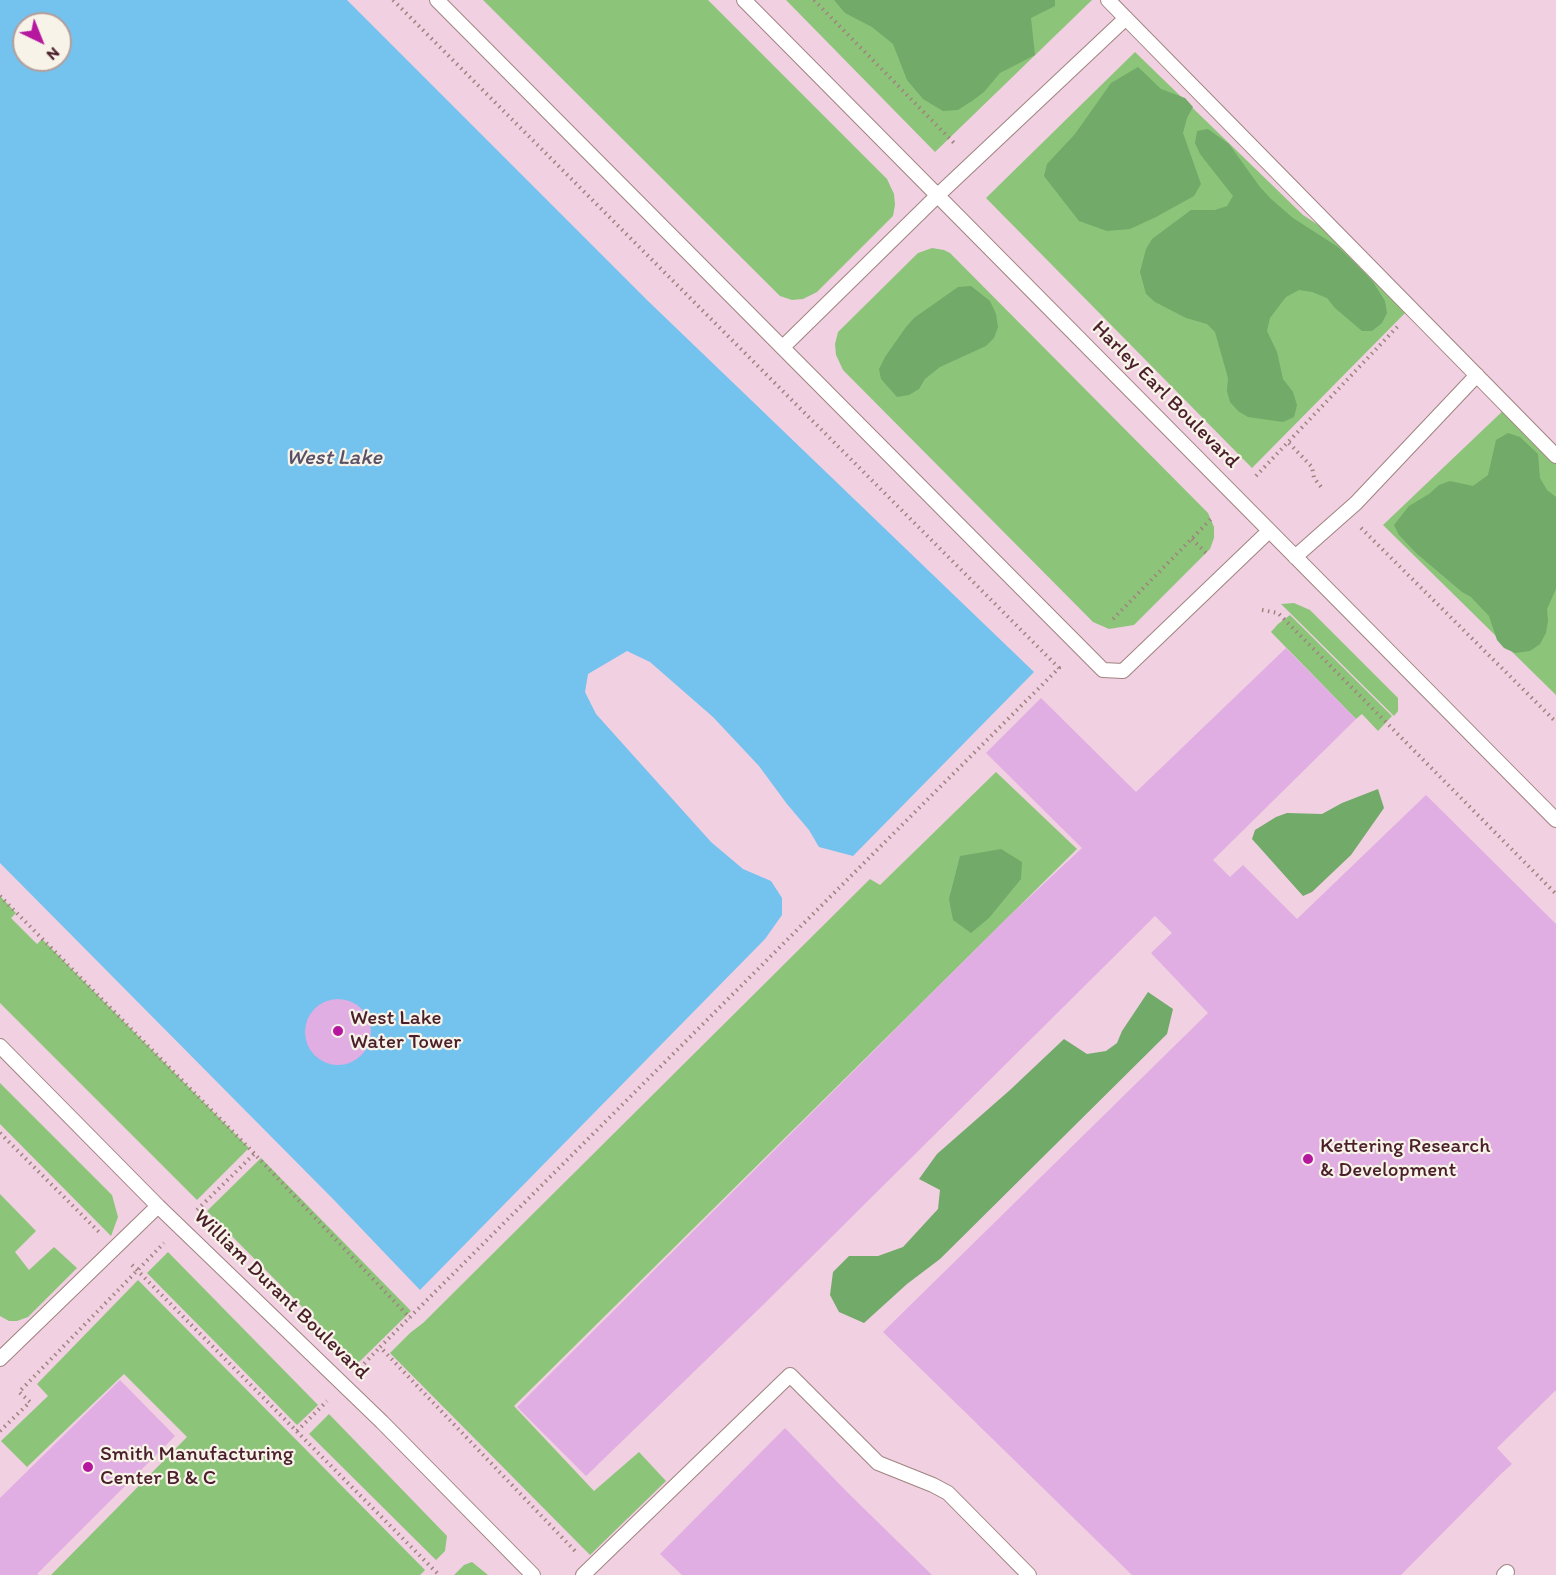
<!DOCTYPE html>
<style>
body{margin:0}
#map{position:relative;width:1556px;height:1575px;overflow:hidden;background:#f5e7d3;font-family:Itim,sans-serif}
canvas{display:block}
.north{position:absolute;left:12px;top:12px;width:60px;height:60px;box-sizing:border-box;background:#f7f3e8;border:2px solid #b29e9c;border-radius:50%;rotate:137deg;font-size:16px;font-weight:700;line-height:24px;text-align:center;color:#4a1f2b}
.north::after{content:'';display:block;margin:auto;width:21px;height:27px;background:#b5179e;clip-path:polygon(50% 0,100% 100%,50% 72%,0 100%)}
</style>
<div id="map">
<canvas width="1556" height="1575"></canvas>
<div class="north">N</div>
</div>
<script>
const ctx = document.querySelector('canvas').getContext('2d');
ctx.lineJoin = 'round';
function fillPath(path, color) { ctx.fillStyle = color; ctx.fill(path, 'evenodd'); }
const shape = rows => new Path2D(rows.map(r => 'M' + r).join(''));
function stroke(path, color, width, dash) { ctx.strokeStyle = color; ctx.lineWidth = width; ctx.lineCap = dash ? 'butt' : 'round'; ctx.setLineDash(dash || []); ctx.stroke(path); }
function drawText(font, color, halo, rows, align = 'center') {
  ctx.font = font + ' Itim,sans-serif'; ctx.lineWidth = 4.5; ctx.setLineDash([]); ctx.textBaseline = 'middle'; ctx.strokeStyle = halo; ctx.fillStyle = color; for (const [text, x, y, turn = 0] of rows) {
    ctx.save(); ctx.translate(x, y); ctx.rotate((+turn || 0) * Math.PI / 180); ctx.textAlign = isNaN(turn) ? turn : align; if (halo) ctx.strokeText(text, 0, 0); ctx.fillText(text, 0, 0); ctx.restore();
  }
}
fillPath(shape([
 [0,0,1556,0,1556,1575,0,1575],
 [24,24,60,24,60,60,24,60]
]), '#f1d0e2');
fillPath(shape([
 [483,0,708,0,887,179,894,194,895,205,893,216,817,292,803,299,792,300,780,296],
 [786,0,1092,0,935,152],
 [1135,52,1303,215,1338,238,1408,310,1252,468,986,198],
 [932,248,944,250,950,253,1208,513,1214,527,1214,538,1210,549,1134,625,1109,629,1093,622,843,370,836,355,835,344,838,332,918,253],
 [1508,406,1556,459,1556,695,1383,525],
 [1294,603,1310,610,1398,698,1398,711,1394,716,1281,604],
 [1290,615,1392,716,1378,731,1362,714,1356,719,1271,632,1278,624],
 [996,772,1077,849,514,1406,594,1491,639,1452,666,1481,590,1555,390,1353,410,1333,423,1323,870,879,880,885],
 [0,896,16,913,11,918,37,944,42,939,249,1148,197,1200,0,1003],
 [0,1083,112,1195,118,1217,111,1236,0,1124],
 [261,1158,411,1311,358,1363,207,1211],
 [0,1194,36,1231,15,1252,29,1270,54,1247,77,1268,28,1317,17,1321,9,1321,0,1316],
 [168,1252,318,1405,297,1425,147,1273],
 [138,1280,425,1570,420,1575,51,1575,187,1437,124,1374,27,1467,1,1441,48,1396,37,1384],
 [329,1414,447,1536,445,1551,436,1560,309,1434],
 [472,1562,488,1575,454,1575,464,1565]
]), '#8cc579');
fillPath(shape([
 [834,0,1055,0,1055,6,1031,18,1035,55,1000,73,984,92,972,101,958,110,943,111,923,99,907,80,893,44,872,27,845,13],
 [1138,67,1161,89,1185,98,1193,107,1187,118,1183,133,1201,184,1194,196,1156,217,1130,229,1107,231,1079,221,1044,176,1047,164,1075,134,1111,83],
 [1208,129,1229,144,1260,187,1271,199,1293,218,1338,247,1356,264,1373,282,1385,301,1387,313,1382,323,1372,331,1362,331,1335,308,1327,298,1312,292,1299,290,1286,297,1270,318,1267,331,1277,352,1283,379,1293,392,1297,405,1294,417,1283,422,1248,417,1238,411,1230,402,1227,391,1228,378,1215,332,1207,324,1186,318,1155,302,1146,294,1140,272,1146,249,1152,239,1191,210,1215,210,1227,206,1233,196,1200,154,1195,143,1197,131],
 [971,286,990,301,996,314,998,327,994,338,986,346,940,367,925,379,919,389,909,395,897,397,881,379,879,369,885,357,906,327,914,318,958,287],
 [1508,433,1520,437,1538,454,1540,478,1547,490,1556,497,1556,589,1547,609,1548,621,1546,633,1540,644,1530,651,1515,653,1504,648,1497,640,1489,616,1471,597,1462,592,1416,553,1399,535,1394,525,1409,506,1429,494,1439,485,1450,481,1473,486,1488,475,1496,440],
 [1378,789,1384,808,1351,855,1312,892,1303,896,1252,839,1255,830,1276,817,1287,813,1322,814,1342,803],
 [1001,849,1022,862,1021,879,989,918,971,933,953,920,949,899,960,856],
 [1148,992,1173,1009,1167,1034,940,1259,907,1284,864,1323,839,1312,830,1295,833,1272,849,1256,878,1256,903,1247,938,1209,940,1190,919,1179,937,1154,1010,1090,1064,1039,1087,1054,1106,1051,1117,1043,1122,1031]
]), '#71aa69');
fillPath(shape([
 [0,0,347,0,648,301,1034,672,853,856,819,847,809,830,787,804,759,766,713,717,650,662,627,651,588,674,585,692,596,714,711,842,743,869,771,881,782,898,782,915,765,939,420,1290,334,1200,0,863],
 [24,24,60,24,60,60,24,60]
]), '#74c2ee');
fillPath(shape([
 [1286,648,1356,719,1213,860,1230,877,1243,865,1297,919,1426,795,1556,924,1556,1390,1497,1448,1512,1464,1502,1473,1401,1575,1132,1575,883,1332,1208,1013,1151,953,1172,933,1155,916,763,1305,586,1476,517,1407,1007,918,1082,848,986,753,1041,698,1136,792],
 '305 1032a33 33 0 1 1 66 0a33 33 0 1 1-66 0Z',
 [120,1380,175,1436,37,1574,39,1575,0,1575,0,1498],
 [785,1428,849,1494,932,1575,682,1575,660,1554]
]), '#e0aee3');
const lane = shape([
 [437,0,1103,670,1123,671,1269,531],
 [744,0,1556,820],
 [1108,0,1556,456],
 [783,347,938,195,1126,18],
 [1295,557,1356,503,1477,375],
 [0,1046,158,1206,382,1422,533,1575],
 [0,1359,158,1206],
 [583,1575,790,1375,878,1463,933,1485,948,1493,1029,1575],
 [1504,1575,1507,1572]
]);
stroke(lane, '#a0837f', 16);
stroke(shape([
 [393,0,1059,668,380,1347,575,1551],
 [814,0,955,144],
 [1289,443,1312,467,1314,478,1322,488],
 [1256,476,1398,326],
 [1361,528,1556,722],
 [1192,539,1206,553],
 [1262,610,1278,613,1556,894],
 [1113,619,1211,519],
 [0,896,249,1148,410,1318],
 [0,1133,99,1232],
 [197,1210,254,1154],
 [132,1265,439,1575],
 [360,1368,380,1347],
 [0,1431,30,1402,19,1392,164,1243],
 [297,1431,327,1401]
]), '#a0837f', 4, [1.5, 4.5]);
stroke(lane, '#fff', 14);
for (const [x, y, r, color] of [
 [338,1031,6,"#b5179e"],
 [1308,1159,6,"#b5179e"],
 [88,1467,6,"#b5179e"]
]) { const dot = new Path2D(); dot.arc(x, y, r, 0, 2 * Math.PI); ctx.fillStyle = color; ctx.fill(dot); stroke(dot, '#f7f3e8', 2); }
drawText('21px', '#4a1f2b', '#f7f3e8', [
 ["Harley Earl Boulevard",1165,395,45],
 ["William Durant Boulevard",281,1295,44]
]);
drawText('21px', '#4a1f2b', '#f7f3e8', [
 ["West Lake",350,1019],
 ["Water Tower",350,1043],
 ["Kettering Research",1320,1147],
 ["& Development",1320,1171],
 ["Smith Manufacturing",100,1455],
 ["Center B & C",100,1479]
], 'left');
drawText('italic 22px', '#575066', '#f7f3e8', [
 ["West Lake",334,458]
]);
</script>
